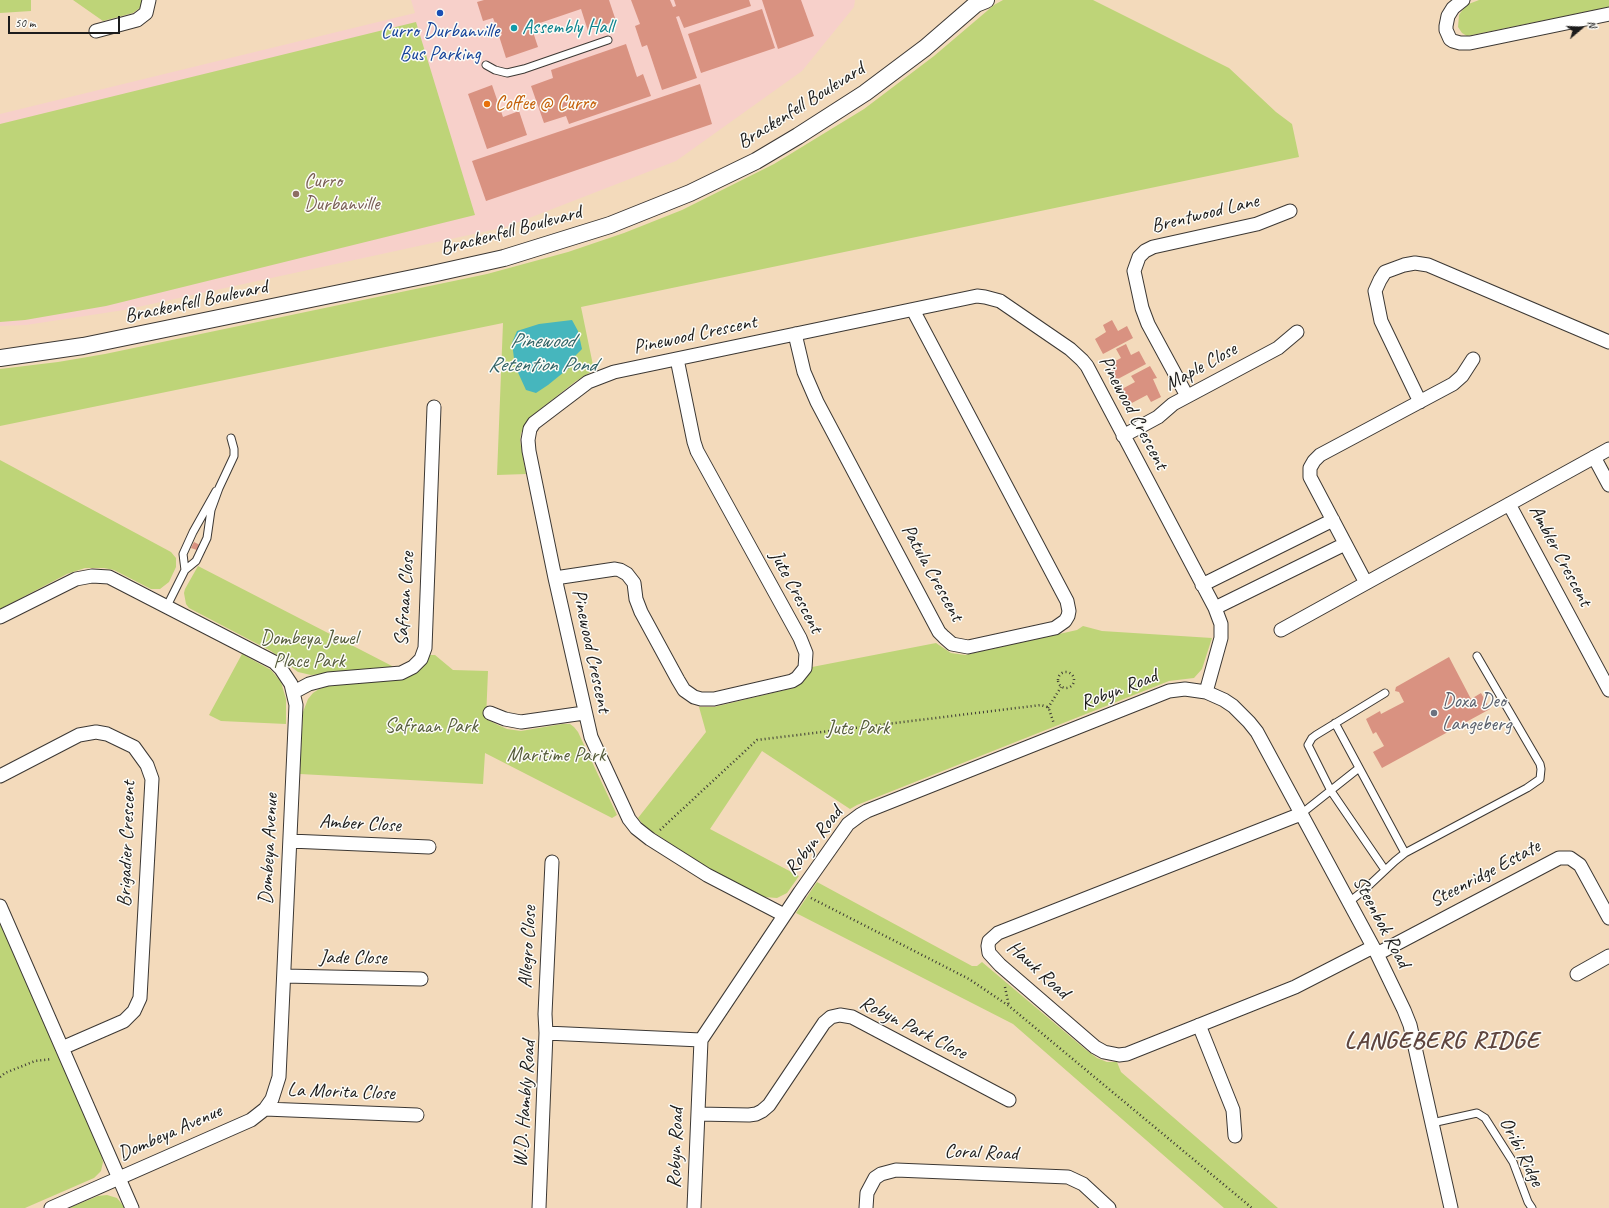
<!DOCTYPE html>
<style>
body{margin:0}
#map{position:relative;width:1609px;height:1208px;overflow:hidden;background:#f3dabb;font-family:Caveat,sans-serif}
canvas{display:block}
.north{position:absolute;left:1561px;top:8px;width:40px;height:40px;-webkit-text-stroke:3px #fdfcf7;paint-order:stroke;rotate:71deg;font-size:11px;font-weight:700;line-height:16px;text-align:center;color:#1c1c1c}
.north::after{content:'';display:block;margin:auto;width:14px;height:18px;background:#1c1c1c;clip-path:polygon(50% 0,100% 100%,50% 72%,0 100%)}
.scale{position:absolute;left:8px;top:16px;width:112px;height:18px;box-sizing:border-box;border:2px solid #1c1c1c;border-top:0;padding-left:5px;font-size:12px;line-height:14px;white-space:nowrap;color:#1c1c1c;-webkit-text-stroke:3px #fdfcf7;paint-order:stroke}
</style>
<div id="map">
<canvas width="1609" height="1208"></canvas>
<div class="north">N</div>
<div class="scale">50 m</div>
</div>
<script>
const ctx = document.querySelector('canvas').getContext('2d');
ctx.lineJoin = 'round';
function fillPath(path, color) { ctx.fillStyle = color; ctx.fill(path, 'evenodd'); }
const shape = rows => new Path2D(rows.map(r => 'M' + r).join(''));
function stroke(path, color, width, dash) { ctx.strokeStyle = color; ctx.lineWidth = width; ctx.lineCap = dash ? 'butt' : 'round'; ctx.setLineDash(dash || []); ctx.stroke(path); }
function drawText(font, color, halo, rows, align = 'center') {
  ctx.font = font + ' Caveat,sans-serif'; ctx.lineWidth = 3; ctx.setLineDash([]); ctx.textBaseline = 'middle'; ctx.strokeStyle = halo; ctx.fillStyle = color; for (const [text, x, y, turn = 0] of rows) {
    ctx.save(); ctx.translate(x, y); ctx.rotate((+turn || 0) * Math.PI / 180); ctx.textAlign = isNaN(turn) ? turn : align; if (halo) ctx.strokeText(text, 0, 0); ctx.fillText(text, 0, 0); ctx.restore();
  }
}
fillPath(shape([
 [411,0,855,0,854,7,802,71,676,161,506,227,124,310,26,325,0,326,0,114,415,13]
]), '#f7d0ca');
fillPath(shape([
 [0,0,31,0,31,11,0,13],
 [73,0,142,0,141,7,133,13,103,21],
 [1003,0,1093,0,1229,68,1276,112,1292,124,1299,157,581,307,594,370,576,381,529,418,521,433,520,441,526,474,497,475,503,323,0,426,0,369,58,362,105,354,487,274,568,252,624,233,682,210,774,164,864,109,934,56,994,5],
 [1479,0,1609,0,1609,7,1467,36,1462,33,1458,27,1459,15,1466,5],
 [416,22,475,215,106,306,25,320,0,322,0,124],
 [0,460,171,552,176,558,176,567,169,582,160,589,151,589,114,570,104,568,85,568,67,574,0,609],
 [198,566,394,667,311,675,298,672,271,651,189,608,186,604,184,593,185,589],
 [1083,626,1102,631,1212,638,1202,669,1194,678,1169,681,857,805,850,809,762,751,710,829,799,876,787,893,777,898,764,897,707,867,645,827,638,818,706,732,699,707,714,707,793,688,804,681,812,667,936,643,951,653,965,655,1077,630],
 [242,654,271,670,281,682,286,699,286,724,221,721,209,715],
 [430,655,435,655,453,670,488,671,486,719,498,725,507,729,521,731,562,724,570,724,574,727,578,732,617,815,612,818,485,753,483,784,300,774,303,712,308,699,313,693,319,689,331,685,407,678,419,671,427,661],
 [817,882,972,966,977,966,982,962,1085,1049,1097,1058,1107,1062,1117,1062,1121,1072,1278,1208,1224,1208,1013,1024,796,913],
 [0,921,101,1154,103,1162,101,1171,94,1178,25,1208,0,1208],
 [107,1195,117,1198,125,1208,69,1208,98,1196]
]), '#bed478');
fillPath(shape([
 [572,320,578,331,582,349,575,356,569,368,548,385,536,393,526,390,515,366,512,343,517,331,539,324]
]), '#46b6bd');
fillPath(shape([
 [484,0,609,0,616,21,588,31,581,9,531,26,538,47,506,58,499,36,502,35,500,30,498,31,493,18,483,21,477,2],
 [631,0,670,0,673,7,676,6,674,0,749,0,751,6,684,28,679,16,676,17,697,78,662,90,647,45,642,47,635,26,640,24],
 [762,0,801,0,814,36,778,49],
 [762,9,775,48,701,73,688,34],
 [626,44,637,77,643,74,651,96,569,124,566,116,544,123,531,86,553,78,551,70],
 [700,84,712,124,486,201,472,161],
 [492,85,503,117,519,111,527,135,487,149,468,94],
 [1112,320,1118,331,1127,326,1133,338,1103,354,1095,339,1106,332,1103,325],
 [1126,344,1131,355,1139,351,1146,364,1116,380,1108,365,1121,358,1116,349],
 [1150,366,1157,378,1153,379,1161,397,1151,402,1147,395,1130,404,1122,389,1135,382,1131,376],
 [194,542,200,545,197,550,191,548],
 [1449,657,1471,699,1481,693,1490,709,1382,768,1373,752,1384,746,1376,732,1373,734,1366,719,1380,711,1381,714,1404,702,1399,692,1395,691,1396,687]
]), '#d99281');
const service = shape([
 [486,65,495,70,507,73,524,69,608,40],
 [185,570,183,554,193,532,216,491],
 [167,606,185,570,196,561,207,538,211,510,219,488,234,456,234,449,231,438],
 [1335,723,1405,853],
 [1301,814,1359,768],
 [1385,870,1331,791,1308,745,1312,738,1316,735,1385,693],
 [1349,902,1363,891,1395,861,1405,853,1527,788,1540,779,1541,769,1540,764,1477,656],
 [1432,1123,1477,1113,1485,1118,1513,1162,1528,1202,1532,1208]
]);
const minor = shape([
 [1463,0,1453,8,1448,16,1446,26,1446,30,1450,39,1453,41,1460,43,1470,43,1609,14],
 [96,31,137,20,146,13,149,0],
 [795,334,804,372,817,402,939,632,944,637,952,644,968,647,1055,628,1065,621,1068,616,1069,611,1067,601,913,310],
 [1187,396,1148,324,1142,308,1134,271,1139,257,1145,251,1153,247,1257,224,1290,211],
 [1420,402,1381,321,1375,291,1380,280,1385,272,1404,265,1415,263,1428,265,1609,342],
 [1123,436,1158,417,1173,404,1278,348,1297,332],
 [1594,457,1609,485],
 [1509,504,1609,690],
 [555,578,615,569,620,570,627,574,634,583,636,599,641,612,678,680,684,690,694,697,701,699,714,699,792,681,797,678,805,668,806,653,800,638,697,451,694,442,677,359],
 [1366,583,1310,477,1310,468,1314,461,1320,455,1453,384,1462,376,1473,359],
 [1202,585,1333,520],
 [1215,608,1345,544],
 [0,617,76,579,92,576,109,577,274,662,281,669,291,684,296,705,279,1077,272,1099,265,1109,251,1120,51,1208],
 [1281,630,1609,449],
 [294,692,309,684,328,679,401,673,413,667,421,659,425,648,434,407],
 [490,713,505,719,521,722,584,713],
 [0,776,79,735,96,732,107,734,134,747,147,765,152,779,140,998,134,1011,124,1021,62,1048],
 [1301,814,998,933,989,941,988,946,989,953,1000,965,1095,1047,1104,1052,1119,1055,1127,1054,1295,987,1373,947],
 [290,841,429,847],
 [0,906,132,1208],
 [784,915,707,875,650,839,636,828,629,819,591,737,555,578,529,451,528,440,530,429,534,423,588,382,614,372,977,296,985,297,1000,301,1070,349,1082,360,1087,366,1215,608,1221,624,1221,638,1206,692],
 [1377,954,1559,858,1570,858,1580,865,1609,918],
 [1577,974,1609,956],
 [284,976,421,979],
 [1199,1025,1233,1110,1235,1136],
 [546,1033,545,1014,552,862],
 [265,1109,417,1115],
 [698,1114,749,1115,756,1114,762,1111,769,1105,824,1023,831,1017,840,1015,852,1017,1009,1100],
 [539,1208,546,1033,701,1040],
 [694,1208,701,1040,800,892,848,824,860,815,867,811,1169,691,1185,689,1206,692,1224,700,1233,706,1249,722,1257,732,1377,954,1404,1010,1410,1025,1451,1208],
 [866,1208,867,1193,875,1178,881,1174,896,1170,1068,1177,1083,1184,1109,1208]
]);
const tertiary = shape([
 [0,358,83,346,432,274,504,258,610,225,690,193,756,161,798,136,865,93,925,48,976,4,986,0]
]);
stroke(service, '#3c3834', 9);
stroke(minor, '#3c3834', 15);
stroke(tertiary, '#3c3834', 18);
stroke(shape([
 '1058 680a8 8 0 1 1 16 0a8 8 0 1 1-16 0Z',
 [1048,708,1061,687],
 [660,830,757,740,1041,705,1047,707,1049,709,1054,724],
 [811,898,969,979,1009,1006,1252,1208],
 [1005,987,1009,1006],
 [0,1077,5,1073,35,1061,52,1059]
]), '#3c3834', 2.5, [1, 3]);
stroke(service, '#fff', 7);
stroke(minor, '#fff', 13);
stroke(tertiary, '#fff', 16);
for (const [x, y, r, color] of [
 [440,13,4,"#1a4fb4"],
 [514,28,4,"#0f9aa8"],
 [487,104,4,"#e8710a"],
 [296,194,4,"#8d6e63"],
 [1434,713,4,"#6b7280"]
]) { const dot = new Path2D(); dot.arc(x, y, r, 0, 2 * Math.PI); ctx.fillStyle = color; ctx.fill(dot); stroke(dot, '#fdfcf7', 1.5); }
drawText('20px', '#0d838f', '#fdfcf7', [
 ["Assembly Hall",522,28]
], 'left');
drawText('20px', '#164399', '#fdfcf7', [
 ["Curro Durbanville",440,32],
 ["Bus Parking",440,55]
]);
drawText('20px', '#c56008', '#fdfcf7', [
 ["Coffee @ Curro",495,104]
], 'left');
drawText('20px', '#1c1c1c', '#fdfcf7', [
 ["Brackenfell Boulevard",801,106,-32],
 ["Brentwood Lane",1205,214,-14],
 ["Brackenfell Boulevard",511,231,-15],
 ["Brackenfell Boulevard",196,302,-12],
 ["Pinewood Crescent",695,335,-12],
 ["Maple Close",1201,367,-29],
 ["Pinewood Crescent",1133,413,62],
 ["Ambler Crescent",1560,556,62],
 ["Patula Crescent",932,573,61],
 ["Jute Crescent",796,592,62],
 ["Safraan Close",405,599,-86],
 ["Pinewood Crescent",591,651,78],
 ["Robyn Road",1119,690,-21],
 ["Amber Close",360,824,3],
 ["Robyn Road",814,841,-52],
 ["Brigadier Crescent",127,844,-88],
 ["Dombeya Avenue",269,849,-87],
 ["Steenridge Estate",1485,874,-28],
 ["Steenbok Road",1381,922,62],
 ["Allegro Close",528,947,-87],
 ["Jade Close",353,958,1],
 ["Hawk Road",1038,970,42],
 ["Robyn Park Close",913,1028,27],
 ["La Morita Close",341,1092,2],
 ["W.D. Hambly Road",525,1104,-86],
 ["Dombeya Avenue",170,1133,-24],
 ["Robyn Road",676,1148,-88],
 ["Oribi Ridge",1521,1152,63],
 ["Coral Road",981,1153,2]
]);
drawText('20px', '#785e54', '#fdfcf7', [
 ["Curro",304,182],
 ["Durbanville",304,205]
], 'left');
drawText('20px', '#555c3c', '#fdfcf7', [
 ["Dombeya Jewel",309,639],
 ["Place Park",309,662],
 ["Safraan Park",431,727],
 ["Jute Park",858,729],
 ["Maritime Park",556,756]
]);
drawText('20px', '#5b616d', '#fdfcf7', [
 ["Doxa Deo",1442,702],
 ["Langeberg",1442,725]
], 'left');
drawText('italic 21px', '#2f6164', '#fdfcf7', [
 ["Pinewood",542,341],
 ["Retention Pond",542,365]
]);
ctx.letterSpacing = '1px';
drawText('bold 24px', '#5e453f', '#fdfcf7', [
 ["LANGEBERG RIDGE",1442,1042]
]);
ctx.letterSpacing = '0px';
</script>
